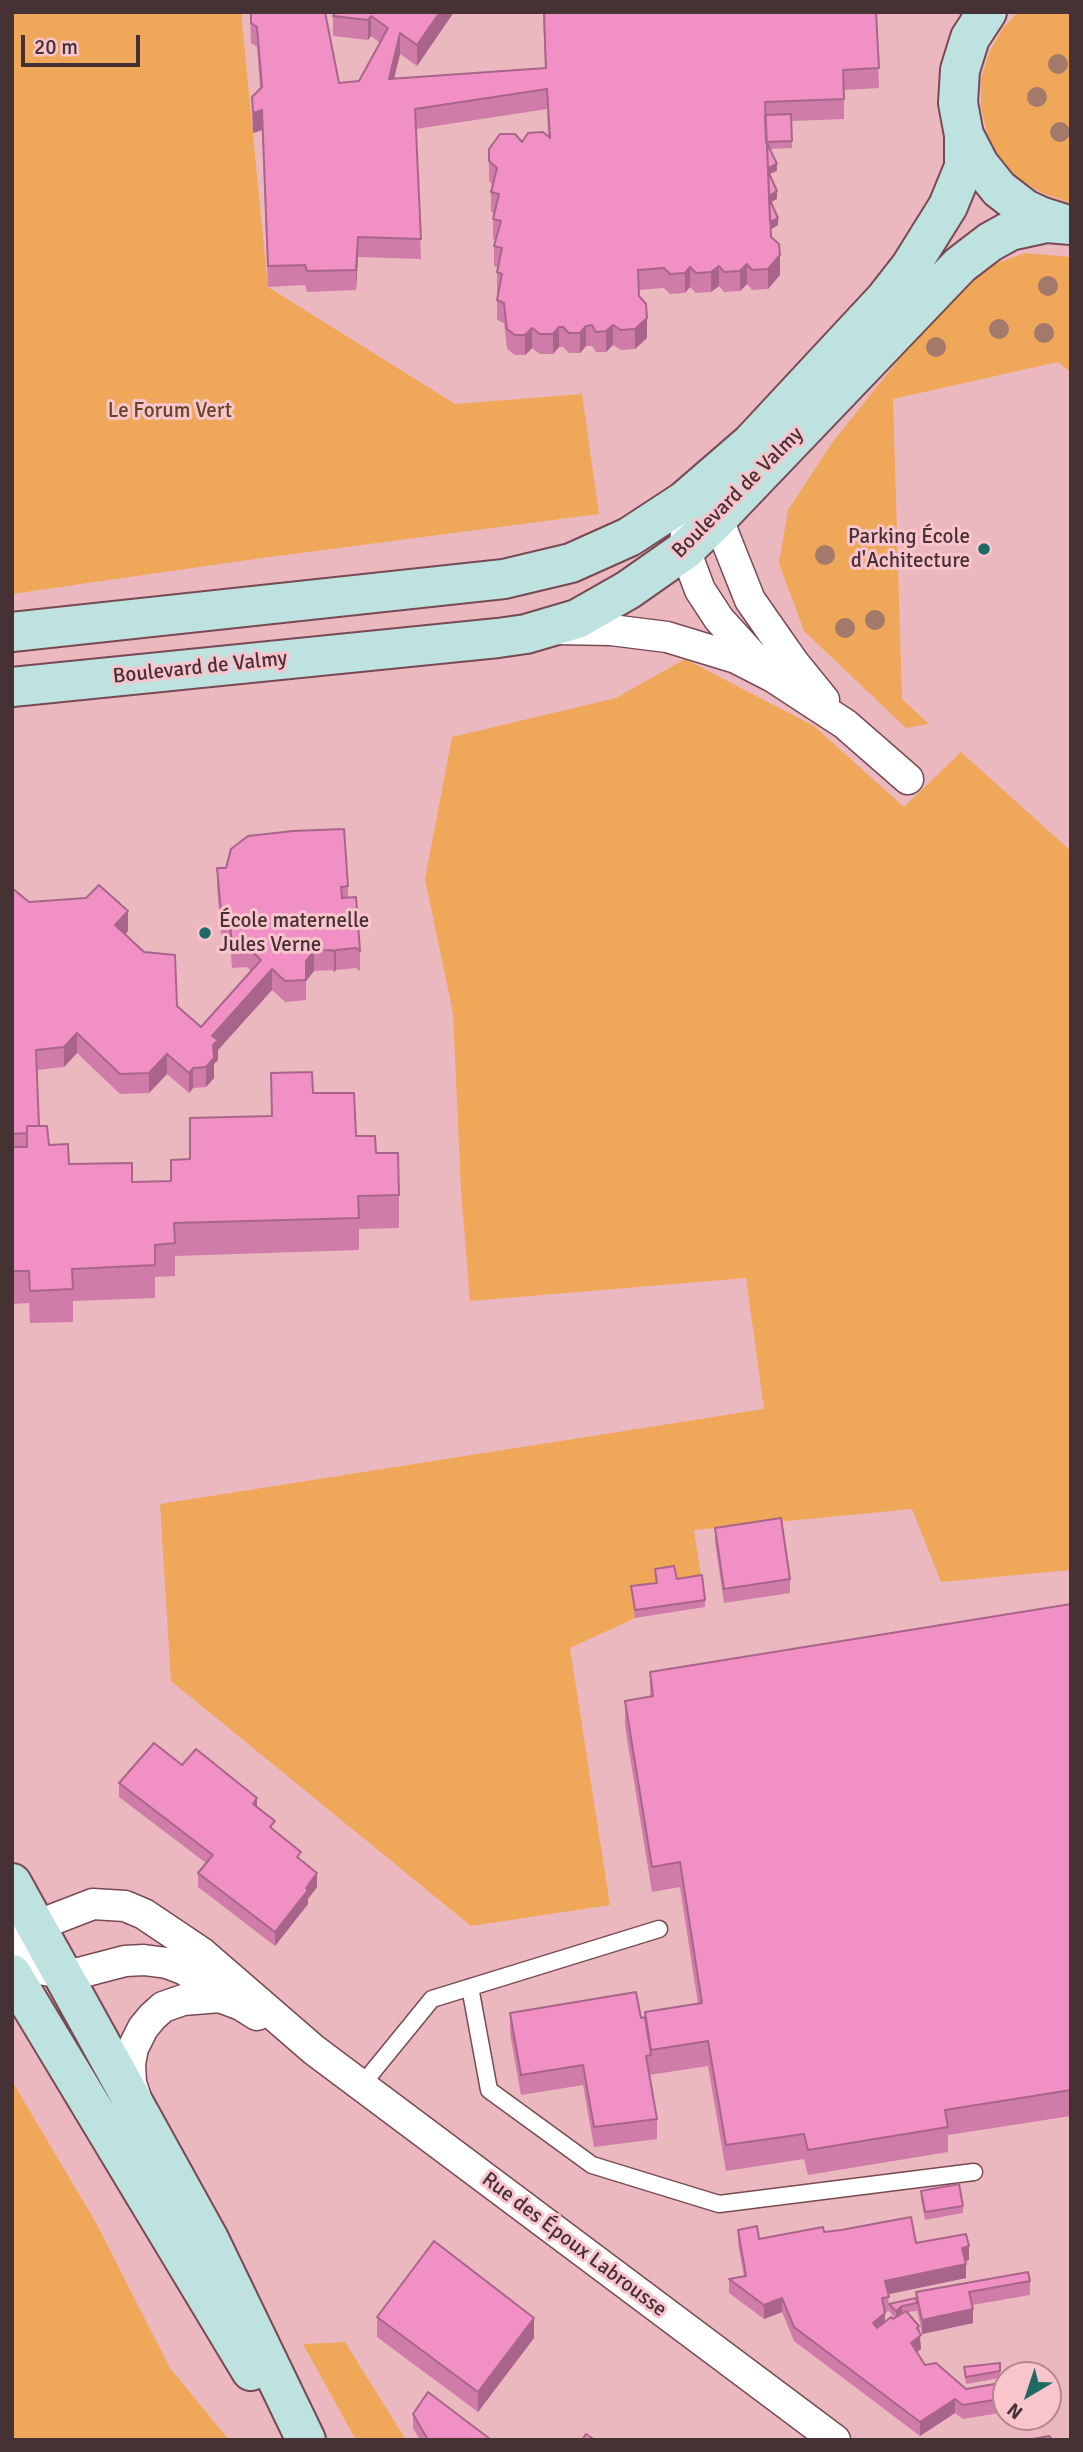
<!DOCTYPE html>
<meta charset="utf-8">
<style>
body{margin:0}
#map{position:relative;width:1083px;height:2452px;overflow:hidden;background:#ecb8c0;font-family:Signika,sans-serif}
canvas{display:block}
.frame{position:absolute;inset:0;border:14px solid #463135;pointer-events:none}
.north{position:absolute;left:992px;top:2361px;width:70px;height:70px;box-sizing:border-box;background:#fac4cd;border:2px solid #b28990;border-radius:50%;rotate:219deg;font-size:19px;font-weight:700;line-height:28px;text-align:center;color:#463135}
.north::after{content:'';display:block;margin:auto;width:24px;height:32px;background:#1f6a64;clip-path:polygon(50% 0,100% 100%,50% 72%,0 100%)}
.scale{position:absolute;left:21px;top:35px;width:119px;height:32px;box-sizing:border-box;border:4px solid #463135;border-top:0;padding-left:9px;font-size:21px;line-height:24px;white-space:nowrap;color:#463135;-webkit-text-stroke:5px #fac4cd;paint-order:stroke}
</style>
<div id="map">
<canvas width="1083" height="2452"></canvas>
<div class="frame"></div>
<div class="north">N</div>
<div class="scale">20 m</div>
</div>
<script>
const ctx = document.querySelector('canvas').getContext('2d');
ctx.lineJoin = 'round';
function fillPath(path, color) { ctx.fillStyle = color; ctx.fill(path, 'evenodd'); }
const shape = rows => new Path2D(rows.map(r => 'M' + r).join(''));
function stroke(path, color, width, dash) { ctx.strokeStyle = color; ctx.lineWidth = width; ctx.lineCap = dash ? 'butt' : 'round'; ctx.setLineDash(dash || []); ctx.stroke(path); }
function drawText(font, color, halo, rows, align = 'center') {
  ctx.font = font + ' Signika,sans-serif'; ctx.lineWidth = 6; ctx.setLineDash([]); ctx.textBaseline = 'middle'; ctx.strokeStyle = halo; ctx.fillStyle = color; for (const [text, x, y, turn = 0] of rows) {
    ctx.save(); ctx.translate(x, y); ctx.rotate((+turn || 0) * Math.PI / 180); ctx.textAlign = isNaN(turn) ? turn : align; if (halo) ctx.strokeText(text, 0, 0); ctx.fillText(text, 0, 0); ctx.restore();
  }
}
fillPath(shape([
 [12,12,241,12,268,287,455,404,582,394,599,514,262,558,12,594],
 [1018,12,1071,12,1071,203,1042,193,1019,179,1000,158,987,134,981,107,981,79,989,53,1002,29],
 [1025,253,1071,257,1071,373,1058,362,893,399,902,699,929,724,906,728,804,631,779,563,788,510,832,443,932,318,975,271],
 [685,659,814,726,904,807,961,752,1071,851,1071,1570,941,1582,912,1509,694,1530,702,1583,632,1593,635,1618,570,1648,610,1905,471,1926,171,1681,160,1504,764,1409,746,1278,470,1301,461,1191,453,1013,425,879,452,737,616,698],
 [12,2081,95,2221,170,2368,229,2440,12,2440],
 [345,2342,406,2440,356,2440,303,2344]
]), '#efa859');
const lane = shape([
 [470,1987,489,2090,592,2165,719,2204,974,2172],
 [361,2086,432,1999,659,1929]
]);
const street = shape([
 [711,502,750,600,794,663,824,700],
 [686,532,685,550,700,590,719,619,760,664],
 [556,629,611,630,667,637,736,658,773,677,845,724,908,779],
 [12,1952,25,1933,36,1926,93,1904,125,1906,144,1914,202,1953,314,2050,835,2440],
 [12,1965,64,1973,79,1973,125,1961,144,1960,167,1963,183,1969,231,1998],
 [136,2098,131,2083,130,2064,133,2048,143,2028,152,2017,163,2007,183,2000,220,1997,241,2005,257,2015]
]);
const secondary = shape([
 [987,12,970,38,960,70,958,103,964,135,979,164,999,189,1025,209,1040,216,1062,223],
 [12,632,504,579,571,563,629,537,684,501,751,443,885,299,910,267,948,206,964,167,964,135],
 [12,687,498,638,526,634,577,619,628,590,685,550,717,519,960,265,990,242,1010,231,1047,223,1071,225],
 [12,1883,209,2239,306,2440],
 [12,1974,251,2371]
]);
stroke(lane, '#774a53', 19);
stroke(street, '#774a53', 33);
stroke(secondary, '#774a53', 42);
stroke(lane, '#fff', 16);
stroke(street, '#fff', 30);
stroke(secondary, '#bee2df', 38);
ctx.fillStyle = '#a2796a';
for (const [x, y] of [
 [1058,64],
 [1037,97],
 [1060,132],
 [1048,286],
 [999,329],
 [1044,333],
 [936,347],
 [825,555],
 [875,620],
 [845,628]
]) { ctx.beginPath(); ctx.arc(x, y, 10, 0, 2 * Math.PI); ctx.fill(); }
fillPath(shape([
 [250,12,325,12,339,83,359,81,380,43,371,36,368,40,333,36,333,16,336,12,454,12,417,66,400,54,394,79,545,68,543,12,876,12,879,88,844,90,844,119,791,121,792,148,769,149,777,171,769,174,777,199,771,202,778,225,771,229,771,237,780,275,768,289,752,290,747,284,740,291,724,292,719,286,711,292,696,293,690,287,685,293,670,294,664,288,639,290,647,338,635,349,621,350,613,345,606,352,596,352,592,346,586,346,580,353,569,353,563,347,559,347,553,354,540,354,532,348,525,355,515,355,507,349,504,323,497,320,497,300,499,293,497,292,497,272,498,267,494,266,494,246,496,240,493,239,493,219,495,213,491,212,491,192,493,185,489,181,489,149,548,137,547,109,416,129,421,259,358,257,356,290,307,292,305,285,268,287,262,130,253,133,252,117,252,97,260,88,257,47,251,43],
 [217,868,348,886,348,898,360,951,360,971,356,968,336,970,334,972,332,970,314,971,306,981,306,1000,285,1002,272,990,218,1050,218,1060,214,1064,214,1078,206,1087,193,1088,189,1093,167,1074,149,1093,120,1094,77,1053,64,1067,37,1070,39,1126,49,1145,69,1164,132,1182,171,1181,190,1159,271,1116,271,1073,313,1093,356,1136,376,1153,399,1195,399,1228,359,1229,359,1250,175,1256,175,1276,155,1277,155,1298,73,1301,73,1322,30,1323,29,1303,12,1304,12,888,29,902,128,931,125,934,177,1006,201,1027,251,971,247,967,232,968,230,942,222,942,217,888],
 [715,1528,790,1579,790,1593,724,1603,715,1542],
 [655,1569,677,1579,705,1600,705,1607,635,1618,631,1586,656,1583],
 [1071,1604,1071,2116,948,2135,948,2152,808,2175,804,2159,726,2171,708,2066,649,2075,657,2119,657,2139,594,2147,583,2085,521,2095,510,2033,510,2013,641,2018,645,2017,645,2012,698,2004,680,1887,652,1892,625,1726,625,1701,650,1697,650,1672],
 [182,1765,257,1808,275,1831,301,1860,317,1887,308,1899,308,1904,275,1946,198,1887,198,1873,206,1863,119,1797,119,1783],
 [921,2191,963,2206,963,2213,925,2220,921,2199],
 [738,2230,759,2239,824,2232,916,2243,969,2260,965,2261,966,2278,888,2294,889,2311,885,2312,885,2321,895,2318,889,2311,889,2304,916,2298,916,2292,1030,2281,1030,2295,972,2305,973,2323,922,2334,917,2309,917,2311,908,2312,919,2333,921,2349,917,2352,925,2365,966,2389,1006,2382,1006,2412,963,2419,955,2413,920,2436,794,2341,782,2312,764,2319,729,2293,729,2279,744,2276,738,2244],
 [377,2317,534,2338,478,2412,377,2337],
 [1000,2363,1000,2378,966,2384,964,2374,964,2367],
 [413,2414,490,2440,420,2440,413,2428]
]), '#cf7ca9');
fillPath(shape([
 [440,12,454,12,417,66,417,45],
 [371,16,371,36,368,40,368,20],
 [400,33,400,54,389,99,389,79],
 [262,110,262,130,253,133,253,113],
 [777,164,777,171,767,175,767,168],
 [777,191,777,199,769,203,769,196],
 [778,218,778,225,770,230,770,222],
 [358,237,358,257,356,290,356,270],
 [780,255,780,275,768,289,768,269],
 [747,264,747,284,740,291,740,271],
 [719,266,719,286,711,292,711,272],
 [690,267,690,287,685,293,685,273],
 [647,318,647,338,635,349,635,329],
 [613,325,613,345,606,352,606,331],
 [586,326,586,346,580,353,580,333],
 [559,327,559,347,553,354,553,334],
 [532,328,532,348,525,355,525,335],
 [128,911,128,931,115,946,115,925],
 [336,950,336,970,334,972,334,952],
 [314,951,314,971,306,981,306,1000,306,961],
 [272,969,272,990,218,1050,218,1060,214,1064,214,1078,206,1087,206,1067,212,1036],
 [77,1033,77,1053,64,1067,64,1047],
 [167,1054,167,1074,149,1093,149,1073],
 [193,1068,193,1088,189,1093,189,1073],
 [257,1798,257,1812,253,1804],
 [317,1873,317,1887,308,1899,308,1904,275,1946,275,1932],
 [969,2246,969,2260,962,2262,962,2248],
 [966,2264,966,2278,885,2295,885,2281],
 [782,2298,782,2312,764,2319,764,2305],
 [902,2306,902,2313,896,2318,896,2311],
 [973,2309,973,2323,922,2334,922,2320],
 [885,2313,885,2327,873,2337,873,2323],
 [534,2318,534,2338,478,2412,478,2392],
 [919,2326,921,2349,911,2357,911,2343,917,2328],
 [955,2399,955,2413,920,2436,920,2422]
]), '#a96589');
const building = shape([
 [251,12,325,12,339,83,359,81,388,28,371,16,368,20,333,16,336,12,440,12,417,45,400,33,389,79,546,68,544,12,876,12,879,68,843,70,844,99,765,102,771,237,779,244,780,255,768,269,752,270,747,264,740,271,724,272,719,266,711,272,696,273,690,267,685,273,670,274,664,268,638,270,639,296,646,304,647,318,635,329,621,330,613,325,606,331,596,332,592,325,586,326,580,333,569,333,563,327,559,327,553,334,540,334,532,328,525,335,515,335,507,329,504,303,497,300,502,274,497,272,502,248,494,246,501,221,493,219,499,194,491,192,497,168,489,161,489,149,500,134,515,134,522,142,528,133,543,132,550,138,547,89,415,109,421,239,358,237,356,270,307,271,305,265,268,266,262,110,253,113,252,97,262,87,257,27,251,23,251,12],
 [791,114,792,141,766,142,765,115,791,114],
 [767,143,777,164,768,168,767,143],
 [768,171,777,191,769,196,768,171],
 [769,198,778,218,770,222,769,198],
 [344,829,348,886,341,887,342,898,356,897,360,951,356,948,336,950,334,952,332,950,314,951,306,961,306,980,285,981,272,969,212,1036,218,1040,213,1045,214,1058,206,1067,193,1068,189,1073,167,1054,149,1073,120,1074,77,1033,64,1047,36,1050,39,1126,27,1126,27,1133,12,1134,12,888,29,902,86,898,99,885,128,911,115,925,144,952,175,955,177,1006,201,1027,261,960,247,947,232,948,230,922,222,922,217,868,226,868,231,849,248,836,293,831,344,829],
 [312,1072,313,1093,354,1093,356,1136,375,1136,376,1153,398,1153,399,1195,358,1196,359,1218,174,1223,175,1243,155,1245,155,1265,72,1269,73,1289,30,1291,29,1271,12,1271,12,1147,27,1147,27,1126,47,1126,49,1145,68,1144,69,1164,132,1163,132,1182,171,1181,171,1160,190,1159,190,1118,272,1116,271,1073,312,1072],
 [781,1518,790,1579,724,1589,715,1528,781,1518],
 [674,1566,677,1579,702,1575,705,1600,635,1610,631,1586,657,1583,655,1569,674,1566],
 [1071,1604,1071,2090,945,2110,948,2127,808,2150,804,2134,726,2145,708,2041,651,2050,645,2012,702,2003,680,1862,652,1867,625,1701,653,1696,650,1672,1071,1604],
 [154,1743,182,1765,196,1749,257,1798,253,1804,275,1821,270,1827,301,1852,297,1857,317,1873,306,1888,308,1890,275,1932,198,1873,213,1855,119,1783,154,1743],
 [636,1992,641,2018,645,2017,651,2055,646,2056,657,2119,594,2127,583,2065,521,2075,510,2013,636,1992],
 [959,2184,963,2206,925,2212,921,2191,959,2184],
 [911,2217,916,2243,966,2234,969,2246,962,2248,966,2264,885,2281,889,2297,882,2298,885,2313,873,2323,877,2328,891,2317,893,2319,906,2311,919,2326,917,2328,921,2335,911,2343,925,2365,936,2363,966,2389,1006,2382,1006,2398,963,2405,955,2399,920,2422,794,2327,782,2298,764,2305,729,2279,746,2276,738,2230,757,2226,759,2239,823,2227,824,2232,841,2230,911,2217],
 [434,2241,534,2318,478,2392,377,2317,434,2241],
 [1028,2272,1030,2281,969,2292,973,2309,922,2320,916,2292,1028,2272],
 [916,2298,917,2303,902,2306,896,2311,889,2304,916,2298],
 [1000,2363,1000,2371,966,2377,964,2367,1000,2363],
 [428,2392,490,2439,490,2440,428,2440,413,2414,428,2392],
 [586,2434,595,2440,582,2440,586,2434],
 [1049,2436,1053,2440,1028,2440,1049,2436]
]);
fillPath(building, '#f190c4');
stroke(building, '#a96589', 2);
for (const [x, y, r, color] of [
 [984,549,7,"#1f6a64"],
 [205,933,7,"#1f6a64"]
]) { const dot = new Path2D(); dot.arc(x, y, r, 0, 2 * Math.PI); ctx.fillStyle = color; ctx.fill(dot); stroke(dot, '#fac4cd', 2.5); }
drawText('21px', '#654623', '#fac4cd', [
 ["Le Forum Vert",170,411]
]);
drawText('21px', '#463135', '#fac4cd', [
 ["Boulevard de Valmy",738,493,-45],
 ["Boulevard de Valmy",200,668,-6],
 ["Rue des Époux Labrousse",574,2245,37]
]);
drawText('21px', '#463135', '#fac4cd', [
 ["Parking École",970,537],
 ["d'Achitecture",970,561],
 ["École maternelle",219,921,"left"],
 ["Jules Verne",219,945,"left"]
], 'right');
</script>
